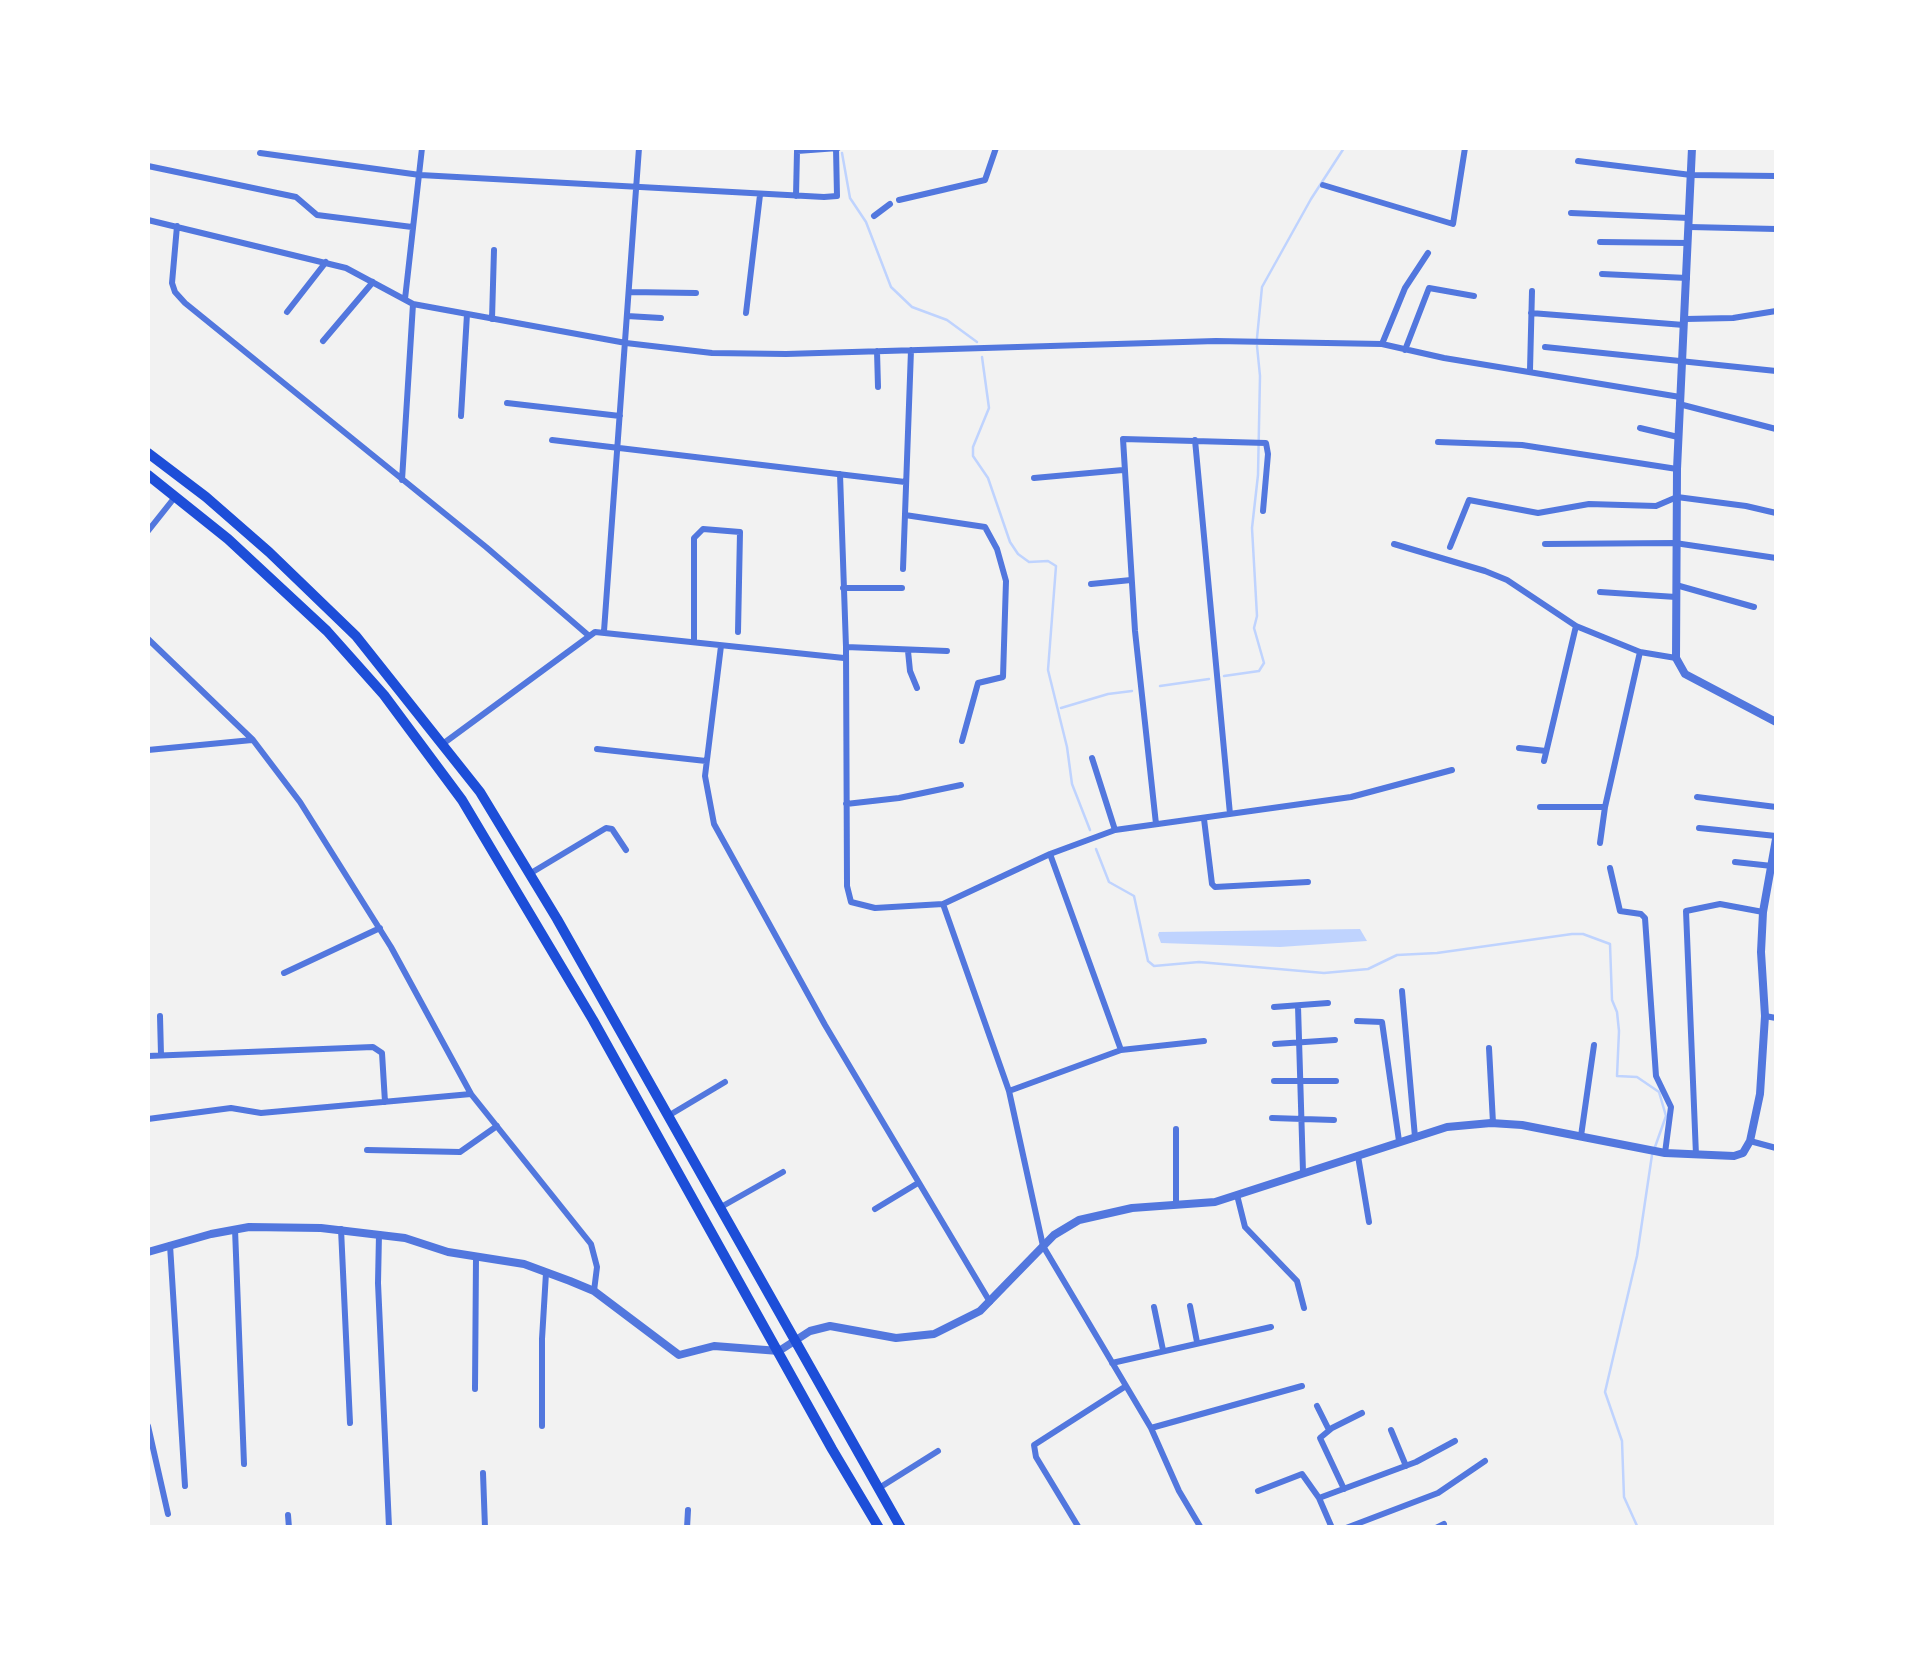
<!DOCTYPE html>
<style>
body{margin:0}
#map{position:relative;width:1924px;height:1675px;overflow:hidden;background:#f2f2f2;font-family:"Alegreya Sans",sans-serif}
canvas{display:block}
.frame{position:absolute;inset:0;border:150px solid #fff;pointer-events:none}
</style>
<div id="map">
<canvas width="1924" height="1675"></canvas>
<div class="frame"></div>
</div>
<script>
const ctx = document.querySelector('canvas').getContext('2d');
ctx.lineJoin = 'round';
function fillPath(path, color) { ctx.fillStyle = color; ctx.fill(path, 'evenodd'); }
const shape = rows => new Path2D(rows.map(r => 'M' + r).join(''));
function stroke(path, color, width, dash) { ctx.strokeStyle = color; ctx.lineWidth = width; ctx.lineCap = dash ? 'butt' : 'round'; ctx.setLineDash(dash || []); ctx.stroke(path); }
fillPath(shape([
 [1360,929,1367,941,1280,947,1161,943,1158,935,1159,932]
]), '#bfd3fe');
stroke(shape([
 [842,153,850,198,866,222,891,287,912,307,947,320,977,342],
 [1257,338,1262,287,1311,199,1344,148],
 [982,357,989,408,973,447,973,456,988,478,1010,542,1018,554,1029,562,1048,561,1056,566,1048,670,1067,747,1072,784,1090,830],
 [1224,676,1259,671,1264,663,1254,628,1257,616,1252,528,1258,475,1260,376,1257,346],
 [1160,686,1209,679],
 [1061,708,1108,694,1132,691],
 [1096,849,1109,882,1134,896,1148,961,1154,966,1199,962,1324,973,1368,969,1397,955,1437,953,1572,934,1583,934,1610,944,1612,1000,1617,1012,1619,1031,1617,1076,1637,1077,1659,1092,1666,1116,1655,1147],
 [1638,1528,1624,1497,1622,1441,1605,1392,1637,1256,1652,1155]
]), '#bfd3fe', 2.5);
stroke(shape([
 [260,153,420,175,824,197,837,196,836,148],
 [1578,161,1691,175,1776,176],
 [148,166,296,197,317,215,412,227],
 [1323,185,1453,224,1465,148],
 [796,196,797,151,838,148],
 [899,200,985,180,996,148],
 [1571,213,1689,218],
 [874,216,890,204],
 [148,220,346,268,413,304,626,343,712,353,786,354,1216,341,1382,344,1444,358,1680,397],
 [177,226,172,283,175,292,185,303,486,547,588,635],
 [1690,227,1776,229],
 [1600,242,1688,243],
 [1602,274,1687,278],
 [629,292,696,293],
 [405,299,422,148],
 [287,312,326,262],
 [746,313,760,195],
 [1531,313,1684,325],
 [627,316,661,318],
 [492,319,494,250],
 [1686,319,1733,318,1776,311],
 [323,341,373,282],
 [1382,344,1405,288,1428,253],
 [1545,347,1776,371],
 [1405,350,1429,288,1474,296],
 [877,351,878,387],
 [1530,370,1532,291],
 [507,403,620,416],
 [1679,404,1776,429],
 [461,416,467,314],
 [1640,428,1678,437],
 [552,440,905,482],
 [1195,440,1230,814],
 [1438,442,1522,445,1677,469],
 [840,474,846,647,847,886,851,902,875,908,943,904,1050,854,1115,830,1351,797,1452,770],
 [1034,478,1123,470],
 [402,480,413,304],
 [905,515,985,527,997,549,1006,581,1003,677,978,683,962,741],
 [148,531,175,497],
 [1394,544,1485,571,1507,580,1576,626,1640,652,1676,658],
 [1545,544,1675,543,1776,558],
 [1450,547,1469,500,1538,513,1589,504,1656,506,1677,497,1746,506,1776,513],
 [903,569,911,350],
 [1091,584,1131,580],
 [1676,585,1754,607],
 [843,588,902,588],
 [1600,592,1676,597],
 [604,631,639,148],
 [148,639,253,740,300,802,391,947,471,1094,591,1244,597,1267,594,1291],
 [694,642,694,538,703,529,740,532,738,632],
 [721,646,705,776,714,824,825,1025,990,1302],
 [846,647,947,651],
 [908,651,910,671,917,688],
 [444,743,595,632,844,658],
 [1519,748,1546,751],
 [597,749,706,761],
 [148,750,252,740],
 [1092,758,1115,830],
 [1544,761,1576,626],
 [1697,797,1776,807],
 [846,804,899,798,961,785],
 [1540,807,1605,807],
 [1204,819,1212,884,1215,887,1308,882],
 [1156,824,1135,631,1123,439,1266,443,1268,454,1263,511],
 [1699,828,1776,836],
 [1600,843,1605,807,1640,652],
 [1050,854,1121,1050],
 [1735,862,1772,866],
 [1610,868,1620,911,1641,914,1645,918,1656,1076,1671,1107,1665,1153],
 [531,873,606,828,612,829,626,850],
 [943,904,1009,1091,1043,1246,1151,1428,1179,1491,1201,1528],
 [284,973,380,928],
 [1402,991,1415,1137],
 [1298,1006,1303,1172],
 [1274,1007,1328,1003],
 [160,1016,161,1055],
 [1765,1016,1776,1018],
 [1357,1021,1382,1022,1399,1141],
 [1275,1044,1335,1040],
 [1489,1048,1493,1123],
 [148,1056,373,1047,382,1053,385,1102],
 [1274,1081,1336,1081],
 [1009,1091,1121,1050,1204,1041],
 [668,1116,725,1082],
 [1272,1118,1334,1120],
 [148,1119,231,1108,261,1113,471,1094],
 [1581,1136,1594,1045],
 [1750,1141,1776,1148],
 [367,1150,460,1152,497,1126],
 [1696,1155,1686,911,1720,904,1763,912],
 [1358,1156,1369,1222],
 [1237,1195,1245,1227,1297,1281,1304,1308],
 [1176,1205,1176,1129],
 [721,1207,783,1172],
 [875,1209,918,1183],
 [235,1229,244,1464],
 [341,1229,350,1423],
 [379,1234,378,1283,389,1527],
 [170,1245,185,1486],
 [1190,1306,1197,1342],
 [1154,1307,1163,1350],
 [1112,1363,1271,1327],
 [475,1389,476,1257],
 [1317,1406,1329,1430],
 [148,1426,168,1514],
 [542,1426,542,1339,546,1273],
 [1151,1428,1302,1386],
 [1391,1430,1406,1466],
 [483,1473,485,1528],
 [879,1488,938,1451],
 [1344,1489,1320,1438,1332,1428,1362,1413],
 [1258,1491,1302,1474,1319,1498,1332,1528],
 [1319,1498,1416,1462,1455,1441],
 [288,1515,289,1528],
 [687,1528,688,1510],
 [1079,1528,1036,1457,1034,1445,1126,1386],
 [1346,1528,1438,1493,1485,1461],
 [1436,1528,1444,1524]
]), '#5277de', 6);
stroke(shape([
 [1692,148,1677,469,1676,658,1685,674,1776,722],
 [148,1252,211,1234,249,1227,321,1228,405,1238,448,1252,524,1264,570,1281,594,1291,679,1355,714,1346,779,1351,810,1331,830,1326,896,1338,934,1334,980,1311,1054,1235,1079,1220,1132,1208,1215,1202,1447,1127,1491,1123,1522,1125,1665,1153,1734,1156,1743,1153,1750,1141,1760,1094,1765,1016,1761,952,1763,912,1776,839]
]), '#5277de', 8);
stroke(shape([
 [148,453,206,497,269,552,356,636,480,792,557,919,901,1528],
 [148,475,228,539,327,631,384,695,462,800,593,1020,832,1449,879,1528]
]), '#1d4ed8', 10);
</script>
